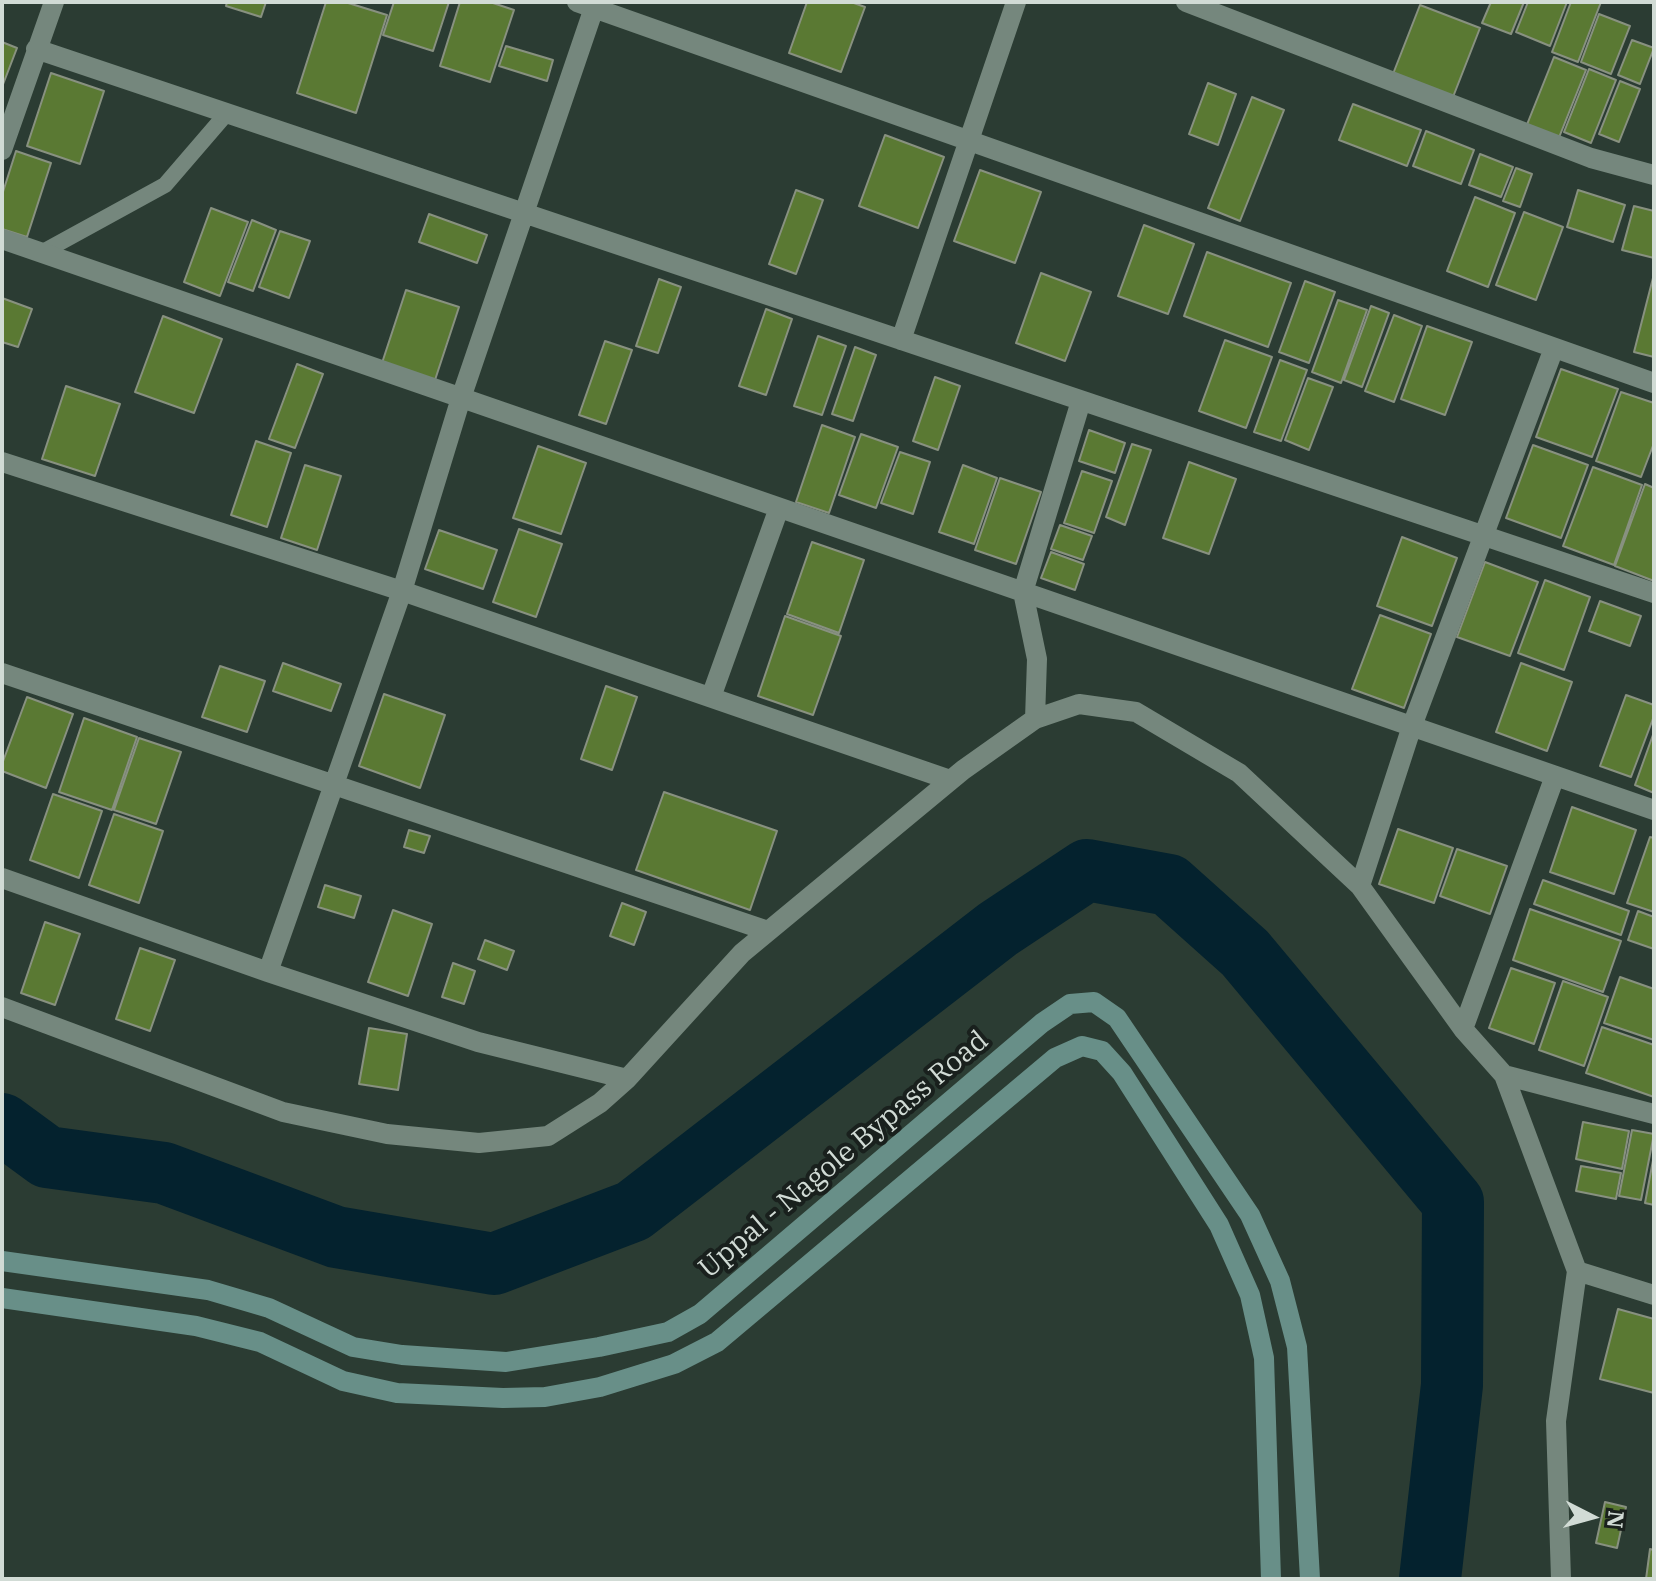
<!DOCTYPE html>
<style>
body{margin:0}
#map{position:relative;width:1656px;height:1581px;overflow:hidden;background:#2b3c33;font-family:"IBM Plex Serif",serif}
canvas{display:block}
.frame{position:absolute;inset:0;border:4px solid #d1dbd5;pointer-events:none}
.north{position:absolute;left:1552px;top:1477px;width:80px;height:80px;-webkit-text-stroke:6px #19201d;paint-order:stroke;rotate:96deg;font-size:22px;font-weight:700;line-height:32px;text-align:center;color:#d1dbd5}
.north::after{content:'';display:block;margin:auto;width:28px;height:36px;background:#d1dbd5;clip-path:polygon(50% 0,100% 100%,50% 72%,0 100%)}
</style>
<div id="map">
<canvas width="1656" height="1581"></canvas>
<div class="frame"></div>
<div class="north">N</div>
</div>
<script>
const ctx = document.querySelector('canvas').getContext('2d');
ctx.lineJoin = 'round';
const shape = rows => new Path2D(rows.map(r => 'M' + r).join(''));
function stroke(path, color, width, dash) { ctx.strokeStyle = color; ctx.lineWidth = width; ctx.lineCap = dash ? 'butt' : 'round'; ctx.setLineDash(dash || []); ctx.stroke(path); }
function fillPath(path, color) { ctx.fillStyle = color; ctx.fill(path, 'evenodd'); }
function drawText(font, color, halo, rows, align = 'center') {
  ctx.font = font + ' "IBM Plex Serif",serif'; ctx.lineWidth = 8; ctx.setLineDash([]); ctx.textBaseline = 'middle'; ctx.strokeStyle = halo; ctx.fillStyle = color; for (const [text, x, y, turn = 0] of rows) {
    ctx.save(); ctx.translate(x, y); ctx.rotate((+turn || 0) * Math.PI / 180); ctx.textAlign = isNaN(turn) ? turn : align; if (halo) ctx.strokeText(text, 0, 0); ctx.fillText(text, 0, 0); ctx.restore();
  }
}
stroke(shape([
 [2,1124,47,1157,164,1173,336,1237,494,1264,633,1211,998,929,1087,870,1169,885,1245,953,1453,1202,1452,1385,1430,1579]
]), '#04222e', 62);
const building = shape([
 [227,2,266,2,261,17,226,6,227,2],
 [326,2,345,2,387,15,356,113,297,93,326,2],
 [394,2,449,2,433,51,383,35,394,2],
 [460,2,490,2,514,10,490,82,440,66,460,2],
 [807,2,851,2,865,7,841,72,789,53,807,2],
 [1491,2,1524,2,1511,34,1482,23,1491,2],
 [1528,2,1567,2,1550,46,1516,32,1528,2],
 [1571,2,1601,2,1578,62,1552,52,1571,2],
 [1420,5,1480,28,1453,97,1393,74,1420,5],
 [1599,14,1630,26,1611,74,1581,62,1599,14],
 [1632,40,1654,48,1640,84,1618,75,1632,40],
 [2,42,17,48,2,87,2,42],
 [506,46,553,60,547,81,499,66,506,46],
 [1554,57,1586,70,1558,140,1526,127,1554,57],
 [1589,69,1616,80,1591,143,1564,132,1589,69],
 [51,73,104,91,80,164,27,146,51,73],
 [1620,81,1640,89,1619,142,1599,134,1620,81],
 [1208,83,1236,94,1218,145,1189,134,1208,83],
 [1252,97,1284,110,1240,221,1208,208,1252,97],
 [1353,104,1421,130,1407,166,1339,140,1353,104],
 [1426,131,1474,150,1461,184,1413,166,1426,131],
 [885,135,944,157,918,228,859,206,885,135],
 [16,151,51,163,27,237,2,229,2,195,16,151],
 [1480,154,1513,167,1501,197,1469,185,1480,154],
 [1516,168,1532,174,1520,207,1503,201,1516,168],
 [980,170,1041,192,1015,263,954,241,980,170],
 [796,190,823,200,796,274,769,264,796,190],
 [1578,190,1625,205,1613,242,1567,227,1578,190],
 [1475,197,1515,213,1488,287,1447,271,1475,197],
 [1634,206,1654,211,1654,258,1622,250,1634,206],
 [211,208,248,222,220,296,184,282,211,208],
 [1524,212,1563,227,1536,300,1496,285,1524,212],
 [429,214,487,235,477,263,419,242,429,214],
 [252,220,276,230,253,291,228,282,252,220],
 [1144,225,1194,244,1168,314,1118,296,1144,225],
 [280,231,310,241,289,298,259,287,280,231],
 [1207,252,1291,283,1268,347,1184,316,1207,252],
 [1041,273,1091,292,1065,361,1016,343,1041,273],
 [1654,274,1654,357,1634,352,1654,274],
 [659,279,681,287,658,353,636,346,659,279],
 [1305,281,1335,292,1309,363,1279,352,1305,281],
 [406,290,459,307,435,380,382,363,406,290],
 [2,298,32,309,18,347,2,342,2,298],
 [1338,300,1367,310,1341,383,1312,372,1338,300],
 [1371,306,1389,313,1362,387,1344,380,1371,306],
 [766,309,792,319,766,395,739,386,766,309],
 [1394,315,1422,326,1394,402,1365,391,1394,315],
 [163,316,222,339,194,413,135,392,163,316],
 [1427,326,1472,342,1445,415,1401,399,1427,326],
 [818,336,846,346,822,415,794,406,818,336],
 [1225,340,1272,357,1246,428,1199,411,1225,340],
 [605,341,632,350,606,424,579,415,605,341],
 [855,347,876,355,853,421,832,414,855,347],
 [1280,360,1307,370,1281,441,1254,432,1280,360],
 [297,364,323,374,295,448,269,439,297,364],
 [1561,369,1618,389,1592,457,1536,437,1561,369],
 [935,377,960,386,938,450,913,441,935,377],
 [1308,378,1333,387,1309,450,1285,440,1308,378],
 [66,386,120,404,95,476,42,459,66,386],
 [1621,392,1654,403,1654,443,1641,477,1596,461,1621,392],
 [822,425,855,437,829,513,796,502,822,425],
 [1089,430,1125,443,1115,473,1079,461,1089,430],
 [861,434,898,447,876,508,839,495,861,434],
 [256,441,291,453,267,527,231,515,256,441],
 [1132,444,1151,450,1125,525,1106,517,1132,444],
 [1533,445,1588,465,1561,538,1506,518,1533,445],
 [538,446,586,463,561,534,513,518,538,446],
 [900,452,930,462,913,514,881,503,900,452],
 [1189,462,1236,479,1209,554,1163,538,1189,462],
 [305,465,341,476,317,550,281,538,305,465],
 [963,465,997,478,974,544,939,532,963,465],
 [1593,467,1642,485,1614,565,1563,546,1593,467],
 [1082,471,1112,481,1094,533,1064,523,1082,471],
 [1000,478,1041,492,1016,564,975,550,1000,478],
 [1645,484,1654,488,1654,581,1615,566,1645,484],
 [1060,525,1092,536,1083,560,1051,549,1060,525],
 [519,529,562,544,536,617,493,602,519,529],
 [439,530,497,550,483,589,425,569,439,530],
 [1402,537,1457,558,1432,626,1377,606,1402,537],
 [812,542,864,560,839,633,787,614,812,542],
 [1051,552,1084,564,1075,590,1041,578,1051,552],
 [1485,562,1538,582,1510,656,1457,637,1485,562],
 [1545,580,1590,597,1564,670,1518,653,1545,580],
 [1600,601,1641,616,1630,646,1589,631,1600,601],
 [1380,615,1431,634,1404,708,1352,689,1380,615],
 [785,616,841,636,813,715,758,696,785,616],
 [283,663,341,684,331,711,273,691,283,663],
 [1521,663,1572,682,1547,751,1496,732,1521,663],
 [220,666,265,681,247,732,202,717,220,666],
 [606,686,637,697,612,770,581,759,606,686],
 [384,694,445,715,420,788,359,766,384,694],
 [1626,695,1654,705,1654,716,1631,777,1600,766,1626,695],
 [27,697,73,714,46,788,2,771,2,764,27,697],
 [84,718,137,737,112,810,59,792,84,718],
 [1654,732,1654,793,1635,785,1654,732],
 [139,738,181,752,156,824,114,810,139,738],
 [664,792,777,831,750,910,636,870,664,792],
 [53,794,102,811,79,878,30,860,53,794],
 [1572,807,1636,830,1614,894,1550,872,1572,807],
 [114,814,163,831,139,903,89,885,114,814],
 [1398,829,1453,848,1434,903,1379,884,1398,829],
 [409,830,430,836,424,853,404,847,409,830],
 [1650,837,1654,838,1654,912,1627,903,1650,837],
 [1457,849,1507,866,1490,914,1440,896,1457,849],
 [1543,880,1629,911,1621,935,1534,904,1543,880],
 [325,885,361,896,354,918,318,907,325,885],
 [622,903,646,912,634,945,610,936,622,903],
 [1530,909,1621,941,1603,992,1513,960,1530,909],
 [393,910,432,924,408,996,368,982,393,910],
 [1638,911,1654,917,1654,949,1628,940,1638,911],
 [45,922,80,934,55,1005,21,993,45,922],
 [485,940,514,951,507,970,478,959,485,940],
 [140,948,175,960,150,1031,116,1019,140,948],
 [453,963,475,971,464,1004,442,997,453,963],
 [1511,968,1555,983,1534,1044,1489,1028,1511,968],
 [1620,977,1654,989,1654,1040,1604,1023,1620,977],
 [1563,981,1608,997,1584,1066,1539,1050,1563,981],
 [1602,1027,1654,1045,1654,1097,1586,1073,1602,1027],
 [369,1028,407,1034,398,1090,359,1084,369,1028],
 [1583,1122,1629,1131,1622,1169,1576,1159,1583,1122],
 [1632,1130,1654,1134,1641,1200,1619,1196,1632,1130],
 [1654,1155,1654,1205,1645,1203,1654,1155],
 [1581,1166,1621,1173,1616,1199,1576,1191,1581,1166],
 [1618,1309,1654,1319,1654,1393,1600,1379,1618,1309],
 [1605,1502,1626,1507,1617,1548,1596,1543,1605,1502],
 [1650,1549,1654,1550,1654,1579,1646,1579,1650,1549]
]);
fillPath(building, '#5a7933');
stroke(building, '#889180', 2);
stroke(shape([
 [41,253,165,185,227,113]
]), '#75877d', 16);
stroke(shape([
 [577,2,1654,383],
 [1186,2,1591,158,1654,175],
 [36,49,1654,593],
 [2,150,54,2],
 [2,239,1654,810],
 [901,340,1016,2],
 [2,462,402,591,950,780],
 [2,673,768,931],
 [711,697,779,508],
 [1035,719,1037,659,1023,592,1081,401],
 [2,878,268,972,478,1042,627,1079],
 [1360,886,1412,726,1554,348],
 [268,972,402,591,461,398,596,2],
 [2,1007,283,1112,387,1134,479,1143,548,1136,600,1103,627,1079,742,953,963,770,1035,719,1079,704,1136,712,1239,773,1360,886,1463,1029,1504,1075,1577,1271,1556,1421,1561,1579],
 [1463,1029,1555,776],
 [1504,1075,1654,1114],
 [1577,1271,1654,1295]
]), '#75877d', 20);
stroke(shape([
 [2,1261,208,1290,269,1308,353,1347,402,1355,506,1362,599,1347,668,1332,700,1314,1042,1023,1070,1004,1094,1002,1117,1018,1250,1215,1280,1281,1297,1347,1310,1579],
 [2,1298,196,1326,260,1342,343,1381,397,1393,503,1398,545,1397,600,1387,674,1364,717,1342,1055,1058,1082,1046,1102,1051,1122,1073,1219,1225,1250,1295,1264,1358,1271,1579]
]), '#688f88', 20);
drawText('28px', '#d1dbd5', '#19201d', [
 ["Uppal - Nagole Bypass Road",844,1155,-40]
]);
</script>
